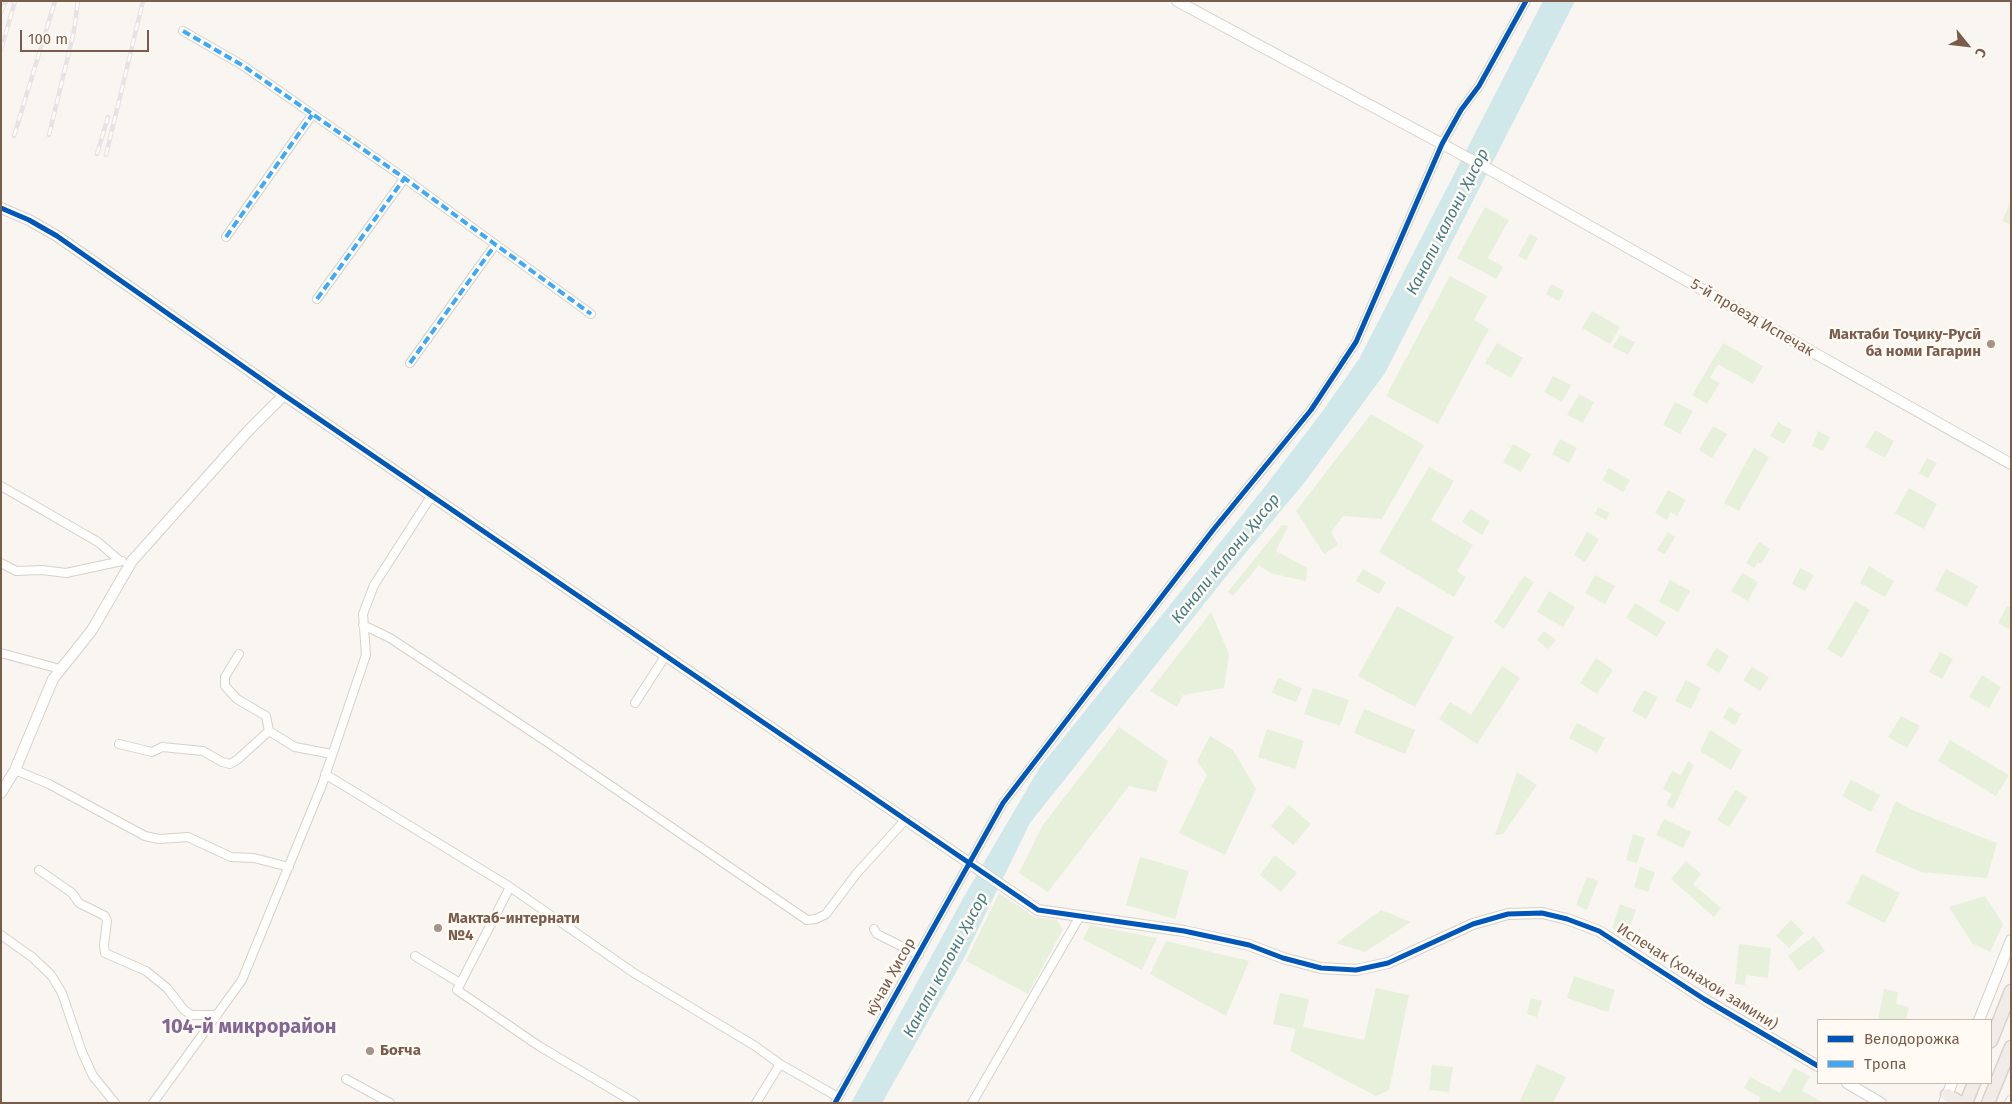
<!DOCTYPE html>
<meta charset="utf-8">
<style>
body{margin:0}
#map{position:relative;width:2012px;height:1104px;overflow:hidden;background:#f9f5f0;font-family:"Fira Sans",sans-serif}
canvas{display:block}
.frame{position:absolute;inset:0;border:2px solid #7a5c4d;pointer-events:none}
.legend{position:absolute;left:1817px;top:1019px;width:175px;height:65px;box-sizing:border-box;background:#fffaf3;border:1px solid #cabbb1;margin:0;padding:6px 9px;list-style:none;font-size:15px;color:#7a5c4d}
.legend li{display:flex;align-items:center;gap:10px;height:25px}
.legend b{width:25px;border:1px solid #cabbb1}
.north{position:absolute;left:1942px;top:20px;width:50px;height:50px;-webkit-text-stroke:4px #fffaf3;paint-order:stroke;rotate:119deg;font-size:14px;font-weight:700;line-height:20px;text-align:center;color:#7a5c4d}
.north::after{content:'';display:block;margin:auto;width:18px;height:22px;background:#7a5c4d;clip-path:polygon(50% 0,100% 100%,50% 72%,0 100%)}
.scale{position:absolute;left:20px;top:30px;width:129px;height:22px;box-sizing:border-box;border:2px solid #7a5c4d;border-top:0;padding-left:6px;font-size:15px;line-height:18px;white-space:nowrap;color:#7a5c4d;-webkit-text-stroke:4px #fffaf3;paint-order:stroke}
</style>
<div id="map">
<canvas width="2012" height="1104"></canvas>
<div class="frame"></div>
<ul class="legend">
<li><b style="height:6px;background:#0057b8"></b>Велодорожка</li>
<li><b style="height:6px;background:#3fa9f5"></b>Тропа</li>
</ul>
<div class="north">С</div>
<div class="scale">100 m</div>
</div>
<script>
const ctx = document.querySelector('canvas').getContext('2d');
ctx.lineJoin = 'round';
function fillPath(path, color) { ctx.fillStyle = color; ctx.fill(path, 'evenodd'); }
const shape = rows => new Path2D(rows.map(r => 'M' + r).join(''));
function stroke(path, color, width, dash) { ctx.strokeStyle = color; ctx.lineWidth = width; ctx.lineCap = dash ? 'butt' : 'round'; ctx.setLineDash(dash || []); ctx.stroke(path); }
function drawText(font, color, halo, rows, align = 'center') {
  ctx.font = font + ' "Fira Sans",sans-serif'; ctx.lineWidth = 5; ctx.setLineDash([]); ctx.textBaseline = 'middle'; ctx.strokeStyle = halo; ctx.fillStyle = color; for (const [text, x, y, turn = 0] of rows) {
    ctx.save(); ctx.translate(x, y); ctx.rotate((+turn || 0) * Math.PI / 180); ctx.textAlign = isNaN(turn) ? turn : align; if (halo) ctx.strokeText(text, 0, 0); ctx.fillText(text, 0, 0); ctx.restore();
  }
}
fillPath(shape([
 [2011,201,2011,225,2002,221],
 [1485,207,1509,220,1488,258,1503,267,1496,279,1457,258],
 [1530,234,1538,238,1526,260,1518,256],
 [1450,276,1487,296,1474,320,1489,329,1438,424,1386,396],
 [1551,284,1564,291,1559,301,1546,294],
 [1592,311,1620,327,1610,344,1582,328],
 [1620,335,1635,342,1628,355,1613,347],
 [1497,343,1523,358,1511,378,1485,363],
 [1723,343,1763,366,1753,384,1718,364,1710,378,1720,383,1707,404,1692,395],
 [1553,376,1571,385,1562,402,1544,392],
 [1579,394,1594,402,1583,423,1567,415],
 [1675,402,1693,411,1680,434,1663,425],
 [1371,414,1424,445,1382,519,1343,516,1331,532,1338,545,1324,554,1296,511],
 [1778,422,1792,430,1784,444,1770,436],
 [1713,426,1727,434,1712,458,1699,450],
 [1875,430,1894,441,1885,458,1865,447],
 [1818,431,1830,437,1823,451,1812,446],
 [1560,439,1577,448,1569,463,1552,454],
 [1513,444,1531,454,1521,472,1503,462],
 [1754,448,1769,457,1739,511,1724,503],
 [1927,458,1937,463,1928,478,1919,473],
 [1429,467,1454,481,1431,520,1473,545,1457,571,1466,577,1454,597,1379,552],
 [1609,468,1630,480,1623,492,1602,480],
 [1909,488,1937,504,1924,529,1895,513],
 [1668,490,1686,500,1677,516,1671,512,1667,520,1655,513],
 [1598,507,1610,513,1606,520,1595,514],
 [1470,509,1490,521,1482,535,1462,522],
 [1282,525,1288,526,1276,551,1307,568,1306,581,1270,573,1259,565,1233,596,1228,592],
 [1587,532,1599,539,1585,562,1574,555],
 [1668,532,1675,537,1665,554,1657,550],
 [1759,542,1770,549,1761,564,1758,562,1754,568,1746,563],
 [1869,566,1894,581,1885,597,1860,583],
 [1800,568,1814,575,1805,591,1792,584],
 [1363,569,1386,582,1379,594,1356,581],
 [1946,569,1978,586,1967,607,1935,590],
 [1742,573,1758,582,1748,601,1731,591],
 [1595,575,1615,586,1605,604,1585,593],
 [1524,576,1534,582,1504,629,1494,622],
 [1670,580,1690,591,1678,612,1659,602],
 [1549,591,1575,607,1563,627,1537,612],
 [1855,601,1870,610,1842,658,1827,649],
 [1635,603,1666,622,1657,637,1626,618],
 [1397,606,1454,637,1415,707,1358,676],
 [2007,606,2011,608,2011,630,1998,623],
 [1211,612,1229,654,1224,688,1183,695,1177,707,1150,691],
 [1544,631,1556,640,1548,649,1537,640],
 [1716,648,1729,656,1719,673,1706,665],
 [1940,652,1953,659,1942,679,1929,672],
 [1596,658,1613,670,1597,694,1580,683],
 [1502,666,1520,678,1477,744,1439,719,1450,702,1471,715],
 [1752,667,1769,677,1760,691,1743,680],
 [1982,675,2001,687,1989,708,1969,697],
 [1278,678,1302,688,1296,702,1272,693],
 [1686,680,1701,688,1691,709,1675,701],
 [1313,688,1349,700,1340,726,1304,714],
 [1644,690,1658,697,1646,719,1632,711],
 [1729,707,1741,714,1735,725,1723,718],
 [1364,709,1415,730,1405,754,1354,733],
 [1901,716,1920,726,1907,748,1888,737],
 [1577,723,1605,738,1597,753,1569,738],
 [1119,727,1168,761,1156,792,1129,786,1048,892,1019,873,1042,826],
 [1267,729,1304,741,1295,769,1258,757],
 [1710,730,1742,750,1731,770,1700,751],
 [1210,736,1233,750,1256,789,1225,855,1179,833,1207,775,1197,761],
 [1950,740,2009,775,1996,796,1938,761],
 [1688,761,1694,765,1673,809,1666,805,1672,794,1663,789,1672,771,1681,775],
 [1517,772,1537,785,1503,834,1495,835],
 [1851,780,1880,795,1871,812,1842,796],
 [1735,790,1748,797,1729,827,1717,820],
 [1896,801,1912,810,1997,843,1987,878,1921,872,1875,852],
 [1289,805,1311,824,1293,845,1271,826],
 [1664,819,1691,832,1683,848,1656,835],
 [1633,834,1645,838,1637,863,1626,860],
 [1275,855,1297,873,1281,892,1260,875],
 [1140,857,1189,871,1175,919,1126,905],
 [1686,861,1701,874,1693,884,1721,908,1714,917,1671,879],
 [1640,867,1655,872,1648,892,1634,887],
 [1862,874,1900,893,1885,923,1847,904],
 [1587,877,1598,881,1587,910,1576,905],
 [999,893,1035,917,1057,920,1063,929,1028,994,966,961],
 [1985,896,2003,924,1990,952,1972,943,1949,907],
 [1620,904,1636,910,1627,934,1612,928],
 [1381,910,1411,922,1365,952,1336,943],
 [1791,920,1804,933,1789,948,1776,936],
 [1090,925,1157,938,1142,970,1083,939],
 [1814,936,1825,951,1799,971,1788,956],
 [1166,941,1249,961,1226,1016,1150,974],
 [1739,944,1771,948,1768,978,1746,975,1745,985,1735,984],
 [1574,976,1615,990,1608,1012,1567,998],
 [1376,988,1409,995,1389,1090,1376,1096,1290,1051,1296,1029,1273,1024,1280,993,1309,999,1303,1027,1364,1040],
 [1884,989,1898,992,1896,1004,1909,1007,1906,1020,1878,1020],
 [1531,998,1542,1001,1537,1017,1527,1014],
 [1537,1064,1566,1077,1553,1103,1519,1103],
 [1432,1065,1453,1067,1449,1092,1429,1090],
 [1794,1068,1810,1076,1802,1091,1824,1103,1758,1103,1760,1097,1744,1088,1750,1077,1780,1093]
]), '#e7f0db');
fillPath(shape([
 [1543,1,1575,1,1385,373,1305,482,1228,574,1030,823,963,960,882,1103,851,1103,966,893,1040,767,1267,484,1322,412,1359,359]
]), '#d0e8ea');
const minor = shape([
 [183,31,242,65,400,175,591,314],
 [226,237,312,115],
 [317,299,404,179],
 [410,363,495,245],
 [1,486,98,542,120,561],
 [1,563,16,571,42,570,66,573,122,561],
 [363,625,390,638,544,740,807,920,816,919,826,914,857,873,906,819],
 [1,653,60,669],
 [239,654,225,677,225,686,237,699,266,716,269,731,295,747,332,754],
 [635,703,666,655],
 [119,744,152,752,162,747,203,751,222,762,230,764,237,760,269,731],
 [15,770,49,784,145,836,159,839,188,837,231,857,254,858,289,867],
 [325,774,510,887,634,973,755,1046,780,1064,838,1097],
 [39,870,72,893,79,903,105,916,107,921,104,945,105,953,146,971,167,988,184,1010,192,1015,217,1015],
 [510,887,457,990,539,1046,635,1103],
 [874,929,877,934,919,955],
 [1,935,32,957,51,975,62,993,82,1052,93,1076,115,1103],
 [415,956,460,983],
 [346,1079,390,1103],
 [153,1103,242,980,322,785,366,655,363,614,374,585,432,495],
 [756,1103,780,1064],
 [835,1103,1003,803,1213,530,1311,410,1356,342,1442,144,1461,110,1479,86,1526,1],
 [972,1103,1080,916]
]);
const tertiary = shape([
 [1177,1,1494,172,2011,464],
 [1,208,29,220,57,236,284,395,1038,910,1184,931,1249,945,1283,958,1321,968,1356,970,1388,963,1473,924,1508,914,1542,913,1567,919,1599,931,1704,999,1818,1066],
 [1,793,15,770,53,679,92,630,132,561,248,431,284,395],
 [1979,1020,2011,940],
 [1847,1083,1881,1103],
 [1944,1103,1952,1083],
 [2010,1103,2011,1101]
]);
const trunk = shape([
 [1991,1041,2011,991],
 [1947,1095,1961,1103],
 [1966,1103,1974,1083],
 [1988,1103,2011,1047]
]);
stroke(minor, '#d7d1cb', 10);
stroke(tertiary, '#d7d1cb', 12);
stroke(trunk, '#dad1cc', 15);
stroke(minor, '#fefefd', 8);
stroke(tertiary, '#fefefd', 10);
stroke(trunk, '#f2ece8', 12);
const rail = shape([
 [1,12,6,1],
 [1,50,15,1],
 [49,135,74,31,78,1],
 [14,136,55,1],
 [97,154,108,117],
 [106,155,143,1]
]);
stroke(rail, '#e6e3e7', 4.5);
stroke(rail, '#fffaf3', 2.5, [8]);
stroke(shape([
 [183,31,242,65,400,175,591,314],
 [226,237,312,115],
 [317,299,404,179],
 [410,363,495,245]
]), '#3fa9f5', 4, [8, 4]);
stroke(shape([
 [1,208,29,220,57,236,284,395,1038,910,1184,931,1249,945,1283,958,1321,968,1356,970,1388,963,1473,924,1508,914,1542,913,1567,919,1599,931,1704,999,1818,1066],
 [835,1103,1003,803,1213,530,1311,410,1356,342,1442,144,1461,110,1479,86,1526,1]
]), '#0057b8', 5);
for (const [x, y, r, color] of [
 [1991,344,5,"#a69286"],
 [438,928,5,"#a69286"],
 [370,1051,5,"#a69286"]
]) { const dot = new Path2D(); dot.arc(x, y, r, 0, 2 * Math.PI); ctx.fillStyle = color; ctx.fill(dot); stroke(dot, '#fffaf3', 2); }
drawText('15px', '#7a5c4d', '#fffaf3', [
 ["5-й проезд Испечак",1752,318,30],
 ["кӯчаи Ҳисор",891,977,-61],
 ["Испечак (хонахои замини)",1697,977,32]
]);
drawText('bold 15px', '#7a5c4d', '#fffaf3', [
 ["Мактаби Тоҷику-Русӣ",1981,335,"right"],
 ["ба номи Гагарин",1981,352,"right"],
 ["Мактаб-интернати",448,919],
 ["№4",448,936],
 ["Боғча",380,1051]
], 'left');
drawText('italic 16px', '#437c86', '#fffaf3', [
 ["Канали калони Ҳисор",1448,222,-63],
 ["Канали калони Ҳисор",1226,559,-51],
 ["Канали калони Ҳисор",946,965,-62]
]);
drawText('bold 20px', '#846695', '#fffaf3', [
 ["104-й микрорайон",249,1027]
]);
</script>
